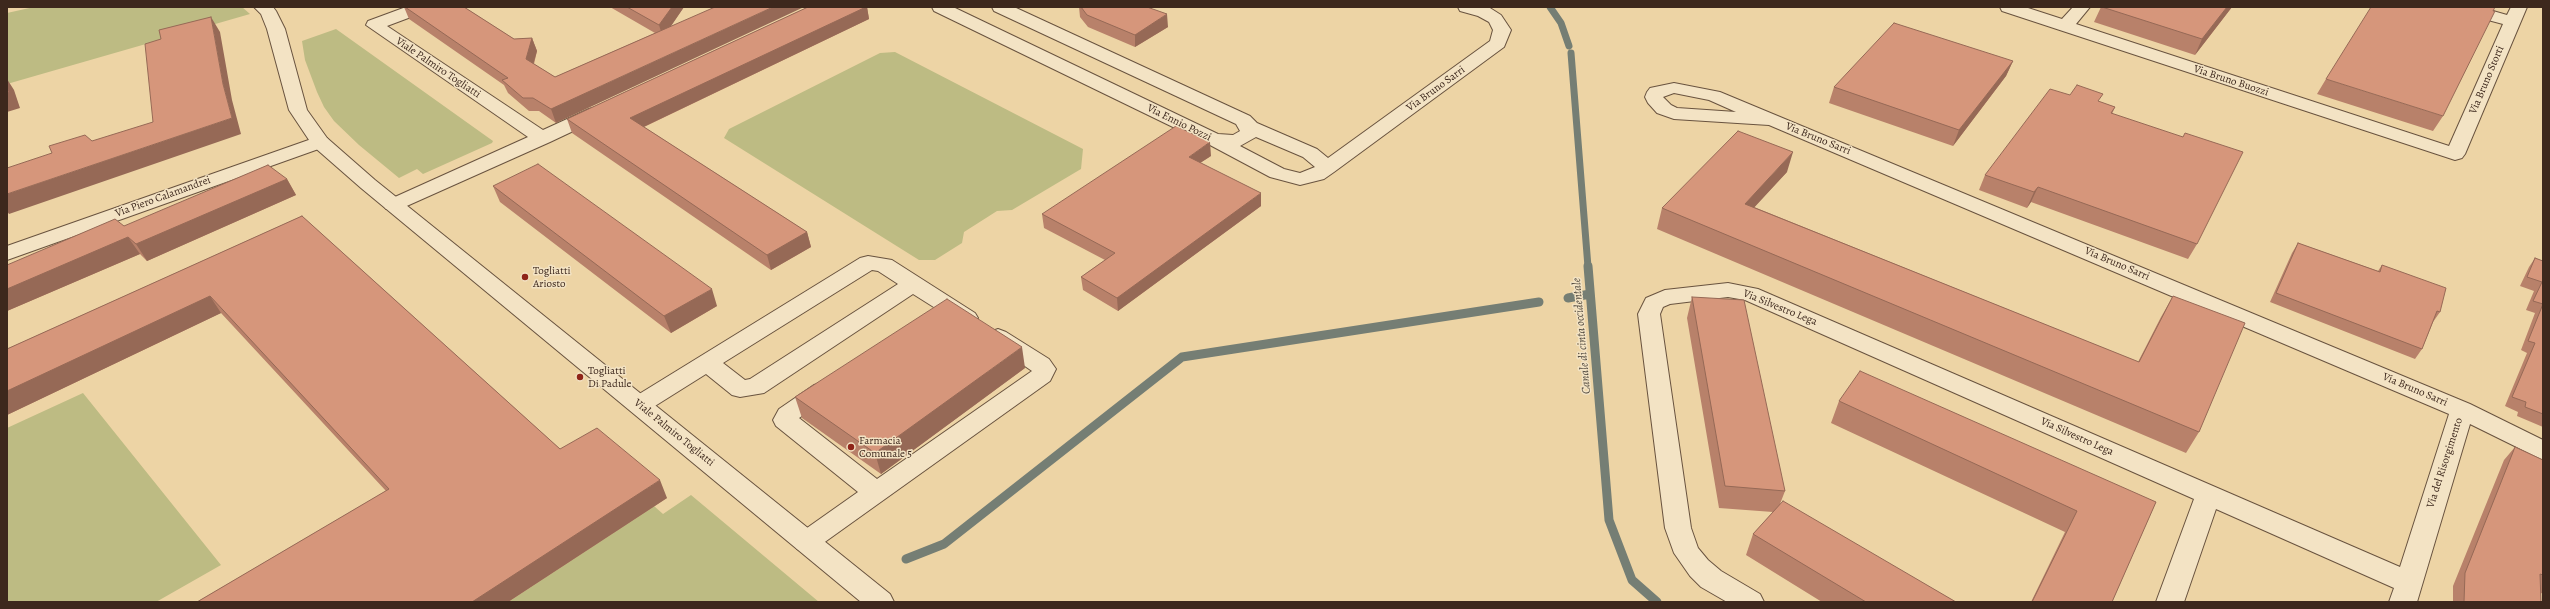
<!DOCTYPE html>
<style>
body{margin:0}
#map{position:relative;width:2550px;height:609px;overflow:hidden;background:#edd4a5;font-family:Alegreya,serif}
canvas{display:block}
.frame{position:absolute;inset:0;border:8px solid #3d281d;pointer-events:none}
</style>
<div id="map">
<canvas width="2550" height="609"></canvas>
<div class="frame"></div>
</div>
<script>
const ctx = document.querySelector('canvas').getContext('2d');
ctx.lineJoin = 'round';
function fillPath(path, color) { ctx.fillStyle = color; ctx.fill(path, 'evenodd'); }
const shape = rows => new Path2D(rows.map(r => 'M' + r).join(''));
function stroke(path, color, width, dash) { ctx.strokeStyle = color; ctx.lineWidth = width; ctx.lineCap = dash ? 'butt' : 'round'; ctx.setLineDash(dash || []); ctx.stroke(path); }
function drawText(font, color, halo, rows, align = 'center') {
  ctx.font = font + ' Alegreya,serif'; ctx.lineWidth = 3; ctx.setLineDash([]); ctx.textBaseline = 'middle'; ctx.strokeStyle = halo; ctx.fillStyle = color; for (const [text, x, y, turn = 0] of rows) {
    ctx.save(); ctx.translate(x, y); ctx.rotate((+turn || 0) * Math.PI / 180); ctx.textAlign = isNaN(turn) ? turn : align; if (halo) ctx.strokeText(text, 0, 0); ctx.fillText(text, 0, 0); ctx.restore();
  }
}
fillPath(shape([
 [34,7,242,7,250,14,7,84,7,13],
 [336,29,493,141,492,143,423,174,417,169,399,178,359,145,334,121,324,107,317,92,305,60,302,41],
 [895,52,1083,149,1081,169,1012,210,997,211,964,232,962,243,935,260,919,260,724,138,729,129,880,53],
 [83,393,221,565,156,602,7,602,7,428],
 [691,495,819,602,508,602,654,506,663,514]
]), '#bdbb83');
stroke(shape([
 [1550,7,1561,23,1569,46],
 [1571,53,1588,267]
]), '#757e74', 7);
stroke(shape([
 [1588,266,1609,520,1632,580,1657,602],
 [1568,298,1590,294],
 [906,559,944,544,1182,357,1539,302]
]), '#757e74', 9);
const minor = shape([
 [406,7,429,7,427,11,387,26,543,130,589,109,596,107,603,109,605,113,603,117,550,142,400,209,386,209,383,205,386,201,528,137,366,25,368,21,406,7],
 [932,7,953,7,1218,134,1233,135,1240,131,1236,124,994,11,992,7,1014,7,1250,116,1257,123,1317,149,1328,158,1490,41,1493,30,1489,22,1478,16,1460,11,1458,7,1490,8,1501,15,1511,30,1504,47,1334,172,1324,179,1300,185,1270,177,1210,145,934,11,932,7],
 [1256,137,1303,157,1315,167,1300,173,1284,169,1240,146,1256,137],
 [2000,7,2025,7,2062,19,2073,7,2090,7,2076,24,2449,146,2503,24,2454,11,2452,7,2479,7,2507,15,2511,7,2527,7,2465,154,2462,158,2455,160,2002,11,2000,7],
 [1674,83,1720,92,2470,404,2543,440,2543,460,2470,424,2417,602,2389,602,2394,588,2216,509,2184,602,2156,602,2194,499,1745,300,1728,297,1670,304,1663,307,1660,314,1691,528,1698,548,1708,560,1721,571,1760,594,1764,602,1727,602,1701,587,1690,576,1674,553,1665,528,1638,314,1646,298,1665,290,1728,283,1758,289,2400,567,2449,414,1769,125,1674,119,1657,113,1648,103,1645,97,1647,92,1650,88,1674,83],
 [1674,93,1709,100,1736,112,1677,108,1671,105,1663,97,1674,93],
 [320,136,327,138,330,142,327,146,7,260,7,246,320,136],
 [868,256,892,260,975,313,978,318,975,323,967,325,959,323,913,294,764,393,740,397,732,395,706,374,647,411,639,413,631,411,627,405,631,399,860,258,868,256],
 [872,270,878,271,898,284,750,379,745,380,723,363,872,270],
 [998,329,1006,332,1049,359,1056,369,1050,381,815,549,806,552,797,549,793,542,797,535,858,492,776,426,773,420,779,409,814,385,822,383,830,385,834,391,830,397,799,418,877,479,1032,371,990,342,987,337,990,332,998,329]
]);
const tertiary = shape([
 [254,7,273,7,276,11,285,29,307,110,327,138,375,180,890,594,894,602,861,602,361,188,313,146,289,110,267,29,261,14,254,7]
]);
stroke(minor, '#69533f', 2);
stroke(tertiary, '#69533f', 2);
fillPath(minor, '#f3e3c4');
fillPath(tertiary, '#f3e3c4');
fillPath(shape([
 [404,7,464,7,514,39,532,38,537,51,534,64,555,77,655,33,610,7,684,7,670,27,556,123,539,111,529,111,508,93,504,85,409,19],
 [808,7,867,7,869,19,644,127,807,232,811,247,771,270,572,133,567,119],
 [1079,7,1147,7,1168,27,1135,47,1088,27,1080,17],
 [2101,7,2232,7,2195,55,2094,22],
 [2013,61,2006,76,1953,146,1829,103,1834,87],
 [2326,79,2443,116,2433,131,2317,94],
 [2070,95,2100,102,2115,107,2112,114,2197,244,2188,259,2031,202,2027,208,1979,190,1985,175],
 [1211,156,1200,163,1261,206,1118,311,1083,290,1081,277,1105,260,1044,228,1042,214],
 [1787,172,1754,207,2138,362,2161,317,2173,296,2199,432,2186,453,1657,229,1662,208],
 [287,179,296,195,147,261,140,254,7,311,7,265,124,226],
 [493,186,717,306,671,333,500,202],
 [302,216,560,449,667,498,508,602,197,602,386,491,221,313,7,415,7,349],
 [2298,243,2378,271,2382,265,2440,312,2433,322,2422,349,2415,359,2270,302,2292,253],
 [2535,258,2543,261,2543,427,2517,416,2518,412,2505,406,2527,353,2521,350,2535,313,2526,310,2534,291,2520,286,2529,267],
 [1692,297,1785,491,1780,504,1956,602,1822,602,1746,555,1753,534,1773,512,1719,508,1687,318],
 [1025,368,881,474,802,418,795,397],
 [1839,401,2156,502,2112,602,2031,602,2065,532,1831,423],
 [2515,447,2543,460,2543,594,2541,593,2541,602,2453,602,2453,586,2504,460]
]), '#b8816a');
fillPath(shape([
 [672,7,684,7,663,38,659,25],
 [773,7,804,7,556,123,551,109],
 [866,7,867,7,869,19,635,131,630,118],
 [2227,7,2232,7,2195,55,2202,39],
 [1167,14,1168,27,1135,47,1135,35],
 [211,17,220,32,232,100,241,134,9,214,7,211,7,194,232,118,223,84],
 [532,38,537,51,531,72,526,59],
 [2013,61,2006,76,1953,146,1959,130],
 [7,79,14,90,20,108,7,112],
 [1210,142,1211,156,1189,170,1189,157],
 [1793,152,1787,172,1739,224,1745,204],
 [287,179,296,195,147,261,136,244],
 [2038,187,2031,202,2027,208,2034,192],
 [1261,193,1261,206,1118,311,1117,298],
 [807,232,811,247,771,270,767,255],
 [128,237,140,254,7,311,7,289],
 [712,289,717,306,671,333,664,316],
 [210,296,221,313,7,415,7,391],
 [1022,347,1025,368,881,474,875,453],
 [660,480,667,498,508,602,472,602]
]), '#966956');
const building = shape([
 [405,7,464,7,514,39,532,38,526,59,555,77,715,7,773,7,551,109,533,98,523,98,502,80,508,78,405,7],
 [627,7,672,7,659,25,627,7],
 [808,7,866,7,630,118,807,232,767,255,567,119,808,7],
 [1081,7,1147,7,1167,14,1135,35,1087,15,1081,7],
 [2102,7,2227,7,2202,39,2102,7],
 [2371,7,2495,7,2493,11,2495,11,2443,116,2326,79,2371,7],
 [211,17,223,84,232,118,7,194,7,168,52,153,49,146,85,135,92,141,153,122,145,44,161,39,159,30,211,17],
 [1894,23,2013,61,1959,130,1834,87,1894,23],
 [7,85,9,92,7,93,7,85],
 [2077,85,2103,94,2098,101,2115,107,2111,113,2183,137,2185,133,2243,152,2197,244,2038,187,2034,192,1985,175,2050,89,2070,95,2077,85],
 [1176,126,1210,142,1189,157,1261,193,1117,298,1081,277,1115,253,1042,214,1176,126],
 [1738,131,1793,152,1745,204,2139,362,2173,296,2245,323,2199,432,1662,208,1738,131],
 [538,164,712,289,664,316,493,186,538,164],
 [268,165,287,179,136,244,128,237,7,289,7,265,115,219,124,226,268,165],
 [302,216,560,449,597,428,660,480,472,602,197,602,389,489,210,296,7,391,7,349,302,216],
 [2298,243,2380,272,2382,265,2446,288,2440,312,2437,311,2422,349,2276,293,2298,243],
 [2535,258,2543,261,2543,414,2525,407,2526,402,2512,397,2535,343,2528,341,2543,304,2533,301,2542,282,2527,277,2535,258],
 [1692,297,1744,300,1785,491,1725,486,1692,297],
 [947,299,1022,347,875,453,795,397,947,299],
 [1860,371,2156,502,2112,602,2032,602,2077,511,1839,401,1860,371],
 [2515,447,2543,460,2543,575,2540,574,2541,602,2464,602,2465,573,2515,447],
 [1783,501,1956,602,1866,602,1753,534,1783,501]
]);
fillPath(building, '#d6967b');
stroke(building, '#966956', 1);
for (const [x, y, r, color] of [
 [525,277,4,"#8f2418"],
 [580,377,4,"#8f2418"],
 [851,447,4,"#8f2418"]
]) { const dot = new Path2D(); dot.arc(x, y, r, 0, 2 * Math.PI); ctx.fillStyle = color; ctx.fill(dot); stroke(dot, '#f3e3c4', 1.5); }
drawText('11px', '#3d281d', '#f3e3c4', [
 ["Viale Palmiro Togliatti",438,68,34],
 ["Via Bruno Storti",2487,80,-67],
 ["Via Bruno Buozzi",2231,81,18],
 ["Via Bruno Sarri",1436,89,-36],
 ["Via Ennio Pozzi",1179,123,26],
 ["Via Bruno Sarri",1818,139,22],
 ["Via Piero Calamandrei",163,197,-20],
 ["Via Bruno Sarri",2117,264,23],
 ["Via Silvestro Lega",1780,308,22],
 ["Via Bruno Sarri",2415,390,23],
 ["Viale Palmiro Togliatti",674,433,39],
 ["Via Silvestro Lega",2077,437,24],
 ["Via del Risorgimento",2445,463,-72]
]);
drawText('11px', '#3d281d', '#f3e3c4', [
 ["Togliatti",533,271],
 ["Ariosto",533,284],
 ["Togliatti",588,371],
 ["Di Padule",588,384],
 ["Farmacia",859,441],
 ["Comunale 5",859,454]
], 'left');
drawText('italic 12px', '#544c41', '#f3e3c4', [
 ["Canale di cinta occidentale",1582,336,-95]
]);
</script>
